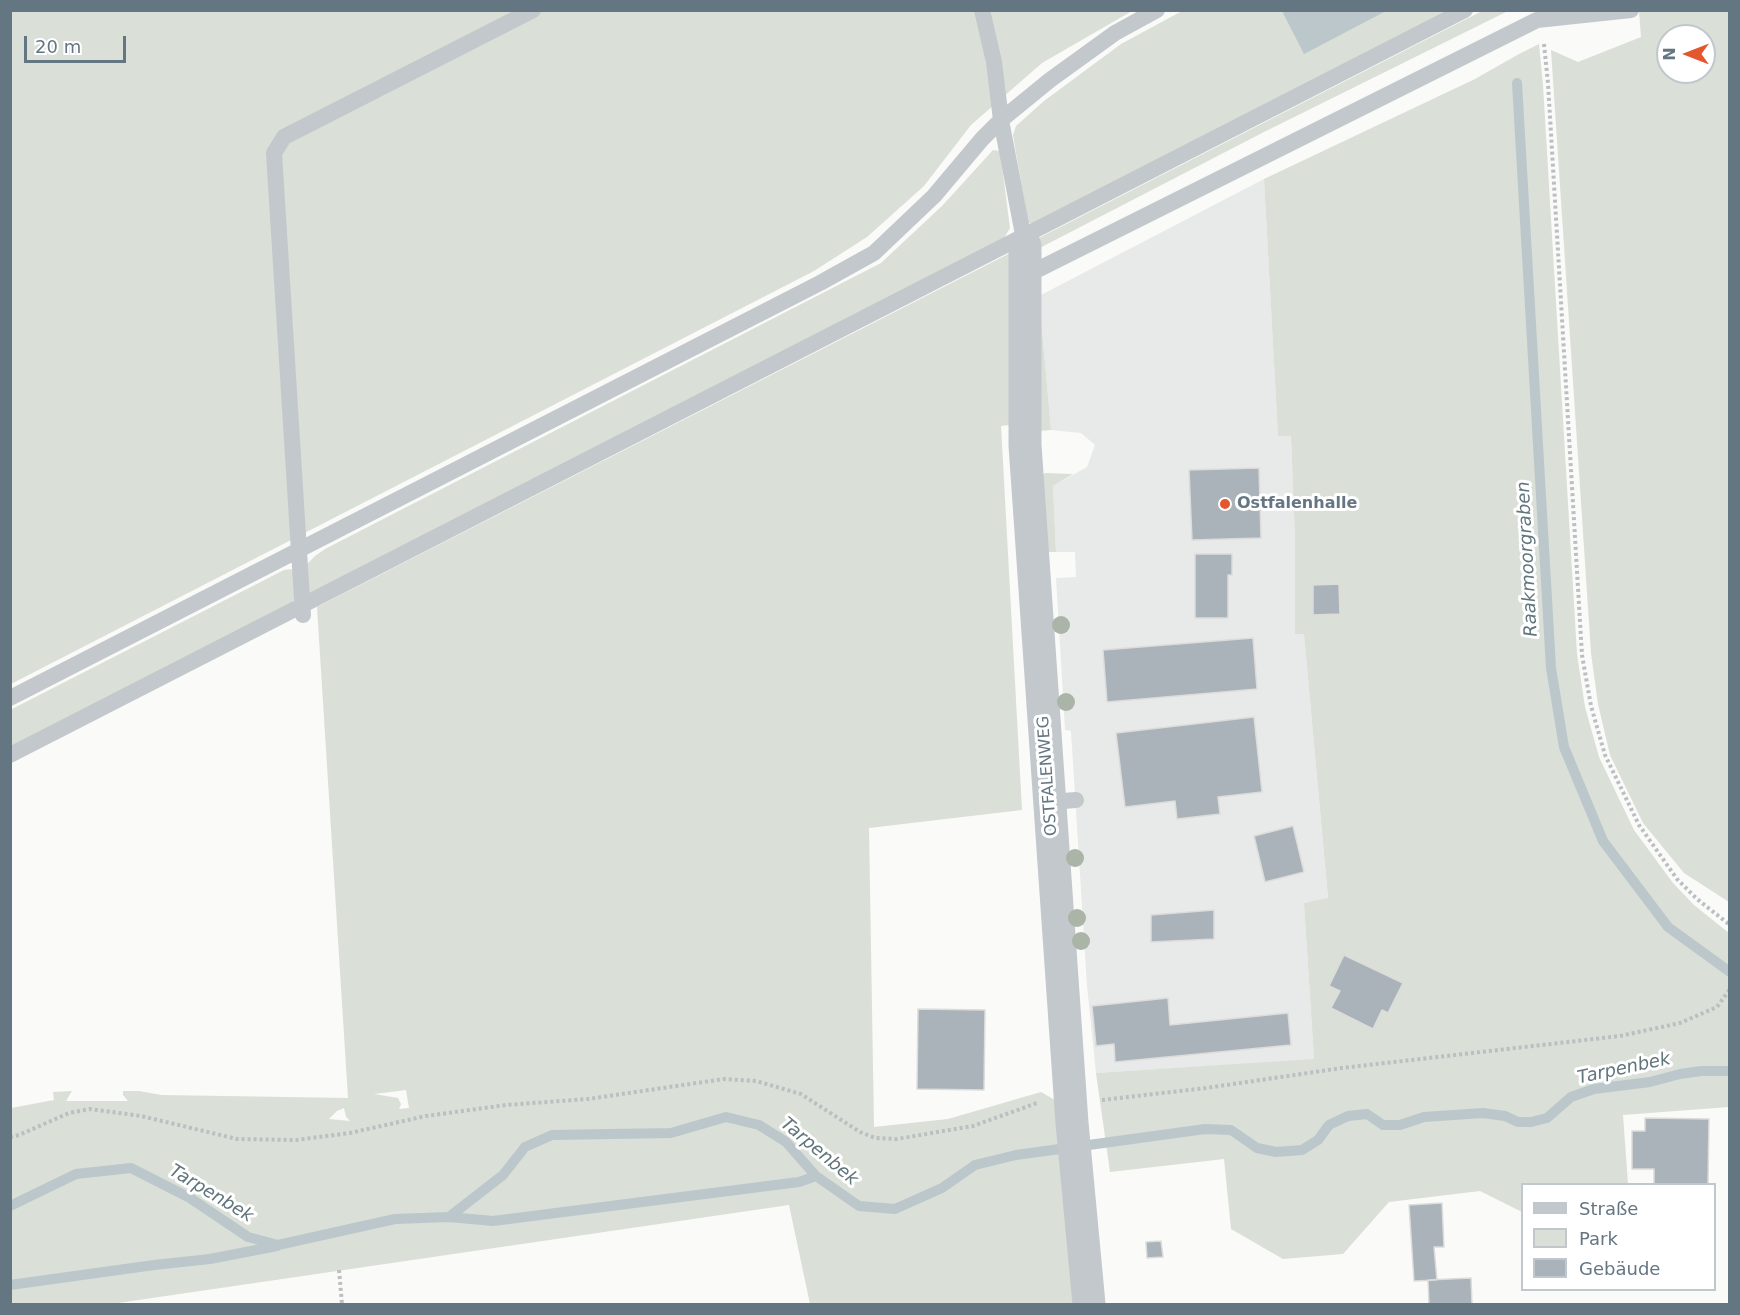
<!DOCTYPE html>
<meta charset="utf-8">
<style>
body{margin:0}
#map{position:relative;width:1740px;height:1315px;overflow:hidden;background:#fafaf8;font-family:"DejaVu Sans",sans-serif}
canvas{display:block}
.frame{position:absolute;inset:0;border:12px solid #657683;pointer-events:none}
.legend{position:absolute;left:1521px;top:1183px;width:195px;height:108px;box-sizing:border-box;background:#fff;border:2px solid #c1c8cd;margin:0;padding:8px 10px;list-style:none;font-size:18px;color:#657683}
.legend li{display:flex;align-items:center;gap:12px;height:30px}
.legend b{width:30px;border:2px solid #c1c8cd}
.north{position:absolute;left:1656px;top:24px;width:60px;height:60px;box-sizing:border-box;background:#fff;border:2px solid #c1c8cd;border-radius:50%;rotate:270deg;font-size:16px;font-weight:700;line-height:24px;text-align:center;color:#657683}
.north::after{content:'';display:block;margin:auto;width:21px;height:27px;background:#e4572e;clip-path:polygon(50% 0,100% 100%,50% 72%,0 100%)}
.scale{position:absolute;left:24px;top:36px;width:102px;height:27px;box-sizing:border-box;border:3px solid #657683;border-top:0;padding-left:8px;font-size:18px;line-height:21px;white-space:nowrap;color:#657683;-webkit-text-stroke:4px #fff;paint-order:stroke}
</style>
<div id="map">
<canvas width="1740" height="1315"></canvas>
<div class="frame"></div>
<ul class="legend">
<li><b style="height:8px;background:#c3c8cc"></b>Straße</li>
<li><b style="height:16px;background:#dadfd7"></b>Park</li>
<li><b style="height:16px;background:#aab3b9"></b>Gebäude</li>
</ul>
<div class="north">N</div>
<div class="scale">20 m</div>
</div>
<script>
const ctx = document.querySelector('canvas').getContext('2d');
ctx.lineJoin = 'round';
function fillPath(path, color) { ctx.fillStyle = color; ctx.fill(path, 'evenodd'); }
const shape = rows => new Path2D(rows.map(r => 'M' + r).join(''));
function stroke(path, color, width, dash) { ctx.strokeStyle = color; ctx.lineWidth = width; ctx.lineCap = dash ? 'butt' : 'round'; ctx.setLineDash(dash || []); ctx.stroke(path); }
function drawText(font, color, halo, rows, align = 'center') {
  ctx.font = font + ' "DejaVu Sans",sans-serif'; ctx.lineWidth = 6; ctx.setLineDash([]); ctx.textBaseline = 'middle'; ctx.strokeStyle = halo; ctx.fillStyle = color; for (const [text, x, y, turn = 0] of rows) {
    ctx.save(); ctx.translate(x, y); ctx.rotate((+turn || 0) * Math.PI / 180); ctx.textAlign = isNaN(turn) ? turn : align; if (halo) ctx.strokeText(text, 0, 0); ctx.fillText(text, 0, 0); ctx.restore();
  }
}
fillPath(shape([
 [1264,179,1278,435,1291,435,1295,541,1295,633,1304,633,1328,899,1304,903,1314,1060,1096,1073,1087,986,1071,731,1065,730,1056,578,1076,577,1075,552,1056,552,1053,486,1087,467,1095,445,1081,433,1051,430,1039,296]
]), '#e8e9e9');
fillPath(shape([
 [11,11,1132,11,1042,63,971,125,924,186,867,237,814,271,11,684],
 [1182,11,1456,11,1033,226,1028,222,1017,159,1013,135,1016,126,1044,101,1121,44],
 [1482,11,1508,11,1262,133,1032,252,1031,242],
 [1639,11,1729,11,1729,902,1684,873,1643,823,1610,755,1598,704,1591,653,1551,50,1578,62,1641,37],
 [1668,36,1704,36,1704,72,1668,72],
 [1539,44,1543,85,1577,654,1585,707,1599,757,1634,830,1673,883,1694,905,1729,933,1729,1107,1623,1115,1628,1184,1522,1184,1522,1212,1480,1191,1389,1202,1343,1254,1283,1259,1231,1229,1224,1159,1110,1172,1096,1073,1314,1059,1304,903,1328,898,1304,634,1295,634,1295,541,1291,436,1278,436,1264,179,1475,79,1519,54],
 [993,150,1000,151,1010,228,1004,238,306,599,305,576,308,563,315,556,325,549,881,263,942,206],
 [1018,249,1010,425,1001,426,1022,810,869,828,874,1127,948,1119,1041,1092,1060,1103,1081,1304,810,1304,789,1205,111,1304,11,1304,11,1108,54,1100,53,1092,72,1091,66,1101,128,1101,123,1095,123,1091,139,1091,161,1095,348,1098,317,607],
 [406,1090,409,1108,399,1109,401,1104,398,1098,374,1094],
 [344,1108,346,1117,350,1121,329,1119,337,1111],
 [1039,296,1051,430,1039,431],
 [1045,473,1073,474,1053,486,1056,552,1049,552,1042,545,1039,479],
 [291,569,295,573,296,597,291,604,11,750,10,710,284,570]
]), '#dadfd7');
fillPath(shape([
 [1282,11,1386,11,1304,54]
]), '#bbc7cb');
stroke(shape([
 [1517,83,1551,668,1564,747,1603,841,1668,927,1730,972],
 [10,1206,76,1174,131,1168,190,1198,248,1237,278,1245,395,1219,449,1217,503,1175,525,1147,552,1135,671,1133,726,1117,759,1125,786,1142,816,1176,859,1206,895,1209,942,1188,975,1165,1016,1155,1205,1129,1231,1130,1257,1148,1276,1152,1302,1150,1318,1140,1329,1125,1348,1116,1367,1114,1383,1125,1400,1125,1424,1117,1483,1113,1505,1116,1518,1122,1531,1122,1547,1118,1571,1097,1594,1089,1650,1082,1680,1074,1701,1071,1730,1071],
 [449,1217,493,1221,799,1182,816,1176],
 [10,1285,154,1265,210,1259,277,1246]
]), '#bbc7cb', 10);
const building = shape([
 [1259,468,1261,538,1192,540,1189,470,1259,468],
 [1195,554,1232,554,1232,575,1228,575,1228,618,1195,618,1195,554],
 [1339,584,1340,614,1313,615,1313,585,1339,584],
 [1253,638,1257,689,1107,702,1103,650,1253,638],
 [1254,717,1262,792,1218,797,1220,814,1177,819,1175,801,1125,807,1116,733,1254,717],
 [1293,826,1304,872,1265,882,1254,836,1293,826],
 [1214,910,1214,939,1151,942,1151,915,1214,910],
 [1344,955,1403,983,1388,1013,1382,1010,1373,1029,1331,1008,1340,991,1329,986,1344,955],
 [1168,998,1170,1025,1288,1013,1291,1045,1115,1062,1114,1044,1096,1046,1092,1006,1168,998],
 [918,1009,985,1010,984,1090,917,1089,918,1009],
 [1645,1118,1709,1119,1708,1184,1654,1184,1654,1169,1632,1169,1632,1131,1645,1131,1645,1118],
 [1442,1203,1444,1247,1434,1247,1437,1280,1414,1281,1409,1205,1442,1203],
 [1161,1241,1163,1257,1147,1258,1146,1242,1161,1241],
 [1471,1278,1472,1304,1429,1304,1428,1280,1471,1278]
]);
fillPath(building, '#aab3b9');
stroke(building, '#dcdcda', 1.5);
stroke(shape([
 [1544,44,1548,83,1582,655,1591,706,1605,755,1639,825,1677,879,1697,899,1730,925],
 [1102,1100,1206,1088,1342,1068,1620,1036,1680,1023,1717,1007,1730,989],
 [10,1137,19,1135,69,1113,90,1109,141,1116,237,1139,296,1140,350,1133,426,1116,506,1105,588,1099,724,1079,756,1081,801,1094,860,1132,875,1138,897,1139,973,1126,1037,1103],
 [339,1270,342,1304]
]), '#bbbfc2', 4, [3, 3]);
stroke(shape([
 [982,10,994,62,1001,120,1025,245],
 [1025,276,1537,20,1631,10],
 [303,615,274,153,284,137,533,10],
 [10,698,820,283,874,253,934,196,982,139,1001,120,1050,80,1115,33,1157,10],
 [10,755,1465,10],
 [1050,802,1076,800]
]), '#c3c8cc', 16);
stroke(shape([
 [1025,246,1025,445,1072,1123,1089,1304]
]), '#c3c8cc', 33);
ctx.fillStyle = '#aab4a7';
for (const [x, y] of [
 [1061,625],
 [1066,702],
 [1075,858],
 [1077,918],
 [1081,941]
]) { ctx.beginPath(); ctx.arc(x, y, 9, 0, 2 * Math.PI); ctx.fill(); }
for (const [x, y, r, color] of [
 [1225,504,6,"#e4572e"]
]) { const dot = new Path2D(); dot.arc(x, y, r, 0, 2 * Math.PI); ctx.fillStyle = color; ctx.fill(dot); stroke(dot, '#fff', 2); }
drawText('bold 16px', '#657683', '#fff', [
 ["Ostfalenhalle",1237,504]
], 'left');
drawText('16px', '#657683', '#fff', [
 ["OSTFALENWEG",1048,776,-94]
]);
drawText('italic 18px', '#60757c', '#fff', [
 ["Raakmoorgraben",1528,559,-93],
 ["Tarpenbek",1624,1069,-12],
 ["Tarpenbek",819,1152,40],
 ["Tarpenbek",211,1194,31]
]);
</script>
